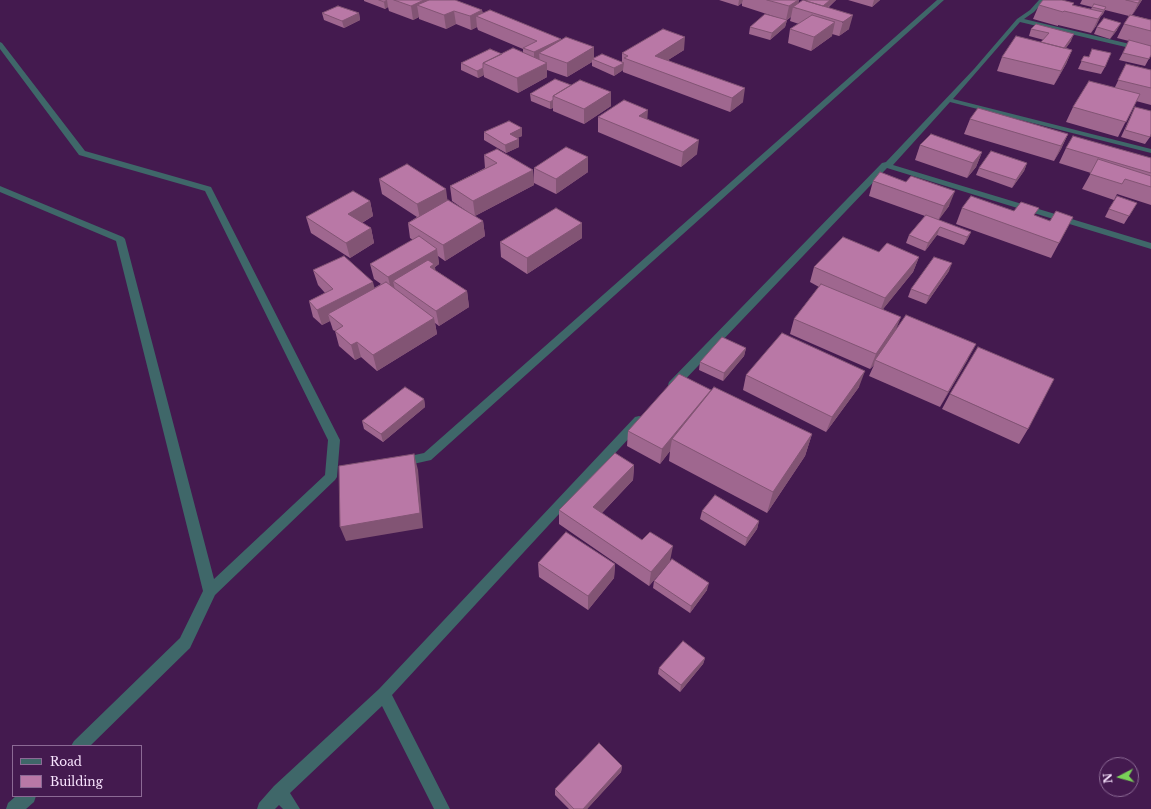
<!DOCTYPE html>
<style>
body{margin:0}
#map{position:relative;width:1151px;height:809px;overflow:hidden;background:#441a4f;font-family:"Libre Baskerville",serif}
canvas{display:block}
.legend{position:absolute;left:12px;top:745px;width:130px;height:52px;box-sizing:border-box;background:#441a4f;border:1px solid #8c6a95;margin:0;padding:5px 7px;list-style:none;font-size:12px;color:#f7e3fd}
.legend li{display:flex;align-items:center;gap:8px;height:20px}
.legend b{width:20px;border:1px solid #8c6a95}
.north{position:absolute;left:1099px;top:757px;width:40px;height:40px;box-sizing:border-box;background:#441a4f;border:1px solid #8c6a95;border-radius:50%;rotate:264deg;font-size:11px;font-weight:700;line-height:16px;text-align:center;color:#f7e3fd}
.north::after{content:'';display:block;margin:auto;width:14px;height:18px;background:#79d158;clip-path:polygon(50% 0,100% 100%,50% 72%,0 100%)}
</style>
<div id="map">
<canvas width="1151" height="809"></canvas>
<ul class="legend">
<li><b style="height:5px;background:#3f6769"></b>Road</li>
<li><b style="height:11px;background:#b978a6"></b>Building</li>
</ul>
<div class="north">N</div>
</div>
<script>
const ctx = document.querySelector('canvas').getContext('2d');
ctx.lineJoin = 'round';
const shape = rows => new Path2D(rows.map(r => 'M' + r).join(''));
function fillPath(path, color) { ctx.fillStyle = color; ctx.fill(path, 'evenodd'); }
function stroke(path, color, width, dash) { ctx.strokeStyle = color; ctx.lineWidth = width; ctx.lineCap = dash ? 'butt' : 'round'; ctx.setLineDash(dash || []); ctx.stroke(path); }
fillPath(shape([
 [937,0,944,0,431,460,400,467,396,465,394,462,396,459,424,453,937,0],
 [1039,0,1045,0,1034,12,1024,19,1151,49,1151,53,1020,22,953,99,1151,149,1151,153,950,102,893,165,1151,243,1151,249,887,168,677,388,669,388,668,385,669,382,882,163,886,162,974,69,1017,19,1030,10,1039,0],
 [0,42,2,43,85,151,211,187,340,440,337,477,335,480,215,595,190,648,90,746,71,746,74,741,180,638,203,591,116,241,0,192,0,186,123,237,125,239,214,579,325,475,328,440,205,191,79,155,0,49,0,42],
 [639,416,643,417,645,420,643,423,392,695,450,809,434,809,382,706,290,793,300,809,283,809,279,805,275,809,257,809,259,803,274,786,379,689,635,417,639,416],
 [16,796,36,796,34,802,26,809,6,809,8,803,16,796]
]), '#3f6769');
fillPath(shape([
 [364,0,455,0,482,10,483,14,561,39,561,41,594,58,622,62,622,53,684,50,668,60,743,102,730,112,623,72,623,68,623,70,614,76,592,66,592,62,567,77,547,70,547,77,518,93,484,77,484,75,478,78,461,70,461,63,502,54,523,53,523,49,478,30,477,27,471,30,456,24,446,29,419,19,419,17,413,20,389,11,388,7,385,9,364,1],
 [719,0,799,0,798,4,806,1,808,0,836,0,828,8,849,29,839,36,832,34,832,36,811,51,788,43,790,29,799,24,790,21,791,17,787,20,785,27,770,40,749,34,750,27,779,18,742,6,742,3,738,6],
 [848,0,880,0,872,7],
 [1082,0,1142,0,1132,15,1151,20,1151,55,1145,66,1119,60,1129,41,1117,38,1124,24,1129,16,1105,10,1103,14,1100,17,1096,26,1091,33,1058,25,1058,26,1033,19,1039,5,1074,3,1073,5,1091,9,1092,7,1080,4],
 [322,13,359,13,360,20,344,28,324,20],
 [1036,24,1071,41,1066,48,1072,50,1066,64,1054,85,997,71,1002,57,1041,42,1044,40,1029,36,1031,29],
 [1097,27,1117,30,1110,39,1094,34],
 [1084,56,1105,67,1101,74,1078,69],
 [1126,64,1151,70,1151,105,1136,101,1118,137,1066,122,1073,107,1115,87],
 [555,79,611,106,584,124,553,111,553,108,550,109,531,101,530,94],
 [1135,107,1150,137,1145,144,1121,137],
 [598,117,648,119,697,154,681,167,598,132],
 [970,119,1068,134,1061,149,1054,161,964,134],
 [484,132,522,136,517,138,519,139,519,147,506,153,484,140],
 [920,145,982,152,976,167,967,178,915,160],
 [1066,148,1151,158,1151,205,1117,194,1114,200,1082,189,1091,173,1059,163],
 [484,155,533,170,534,185,475,216,483,221,485,236,445,261,438,256,439,264,435,267,435,270,467,291,469,307,439,326,435,323,437,334,377,371,361,357,355,360,339,346,335,331,333,330,330,321,322,325,313,317,309,301,325,293,318,285,313,270,374,288,381,284,374,279,370,264,413,240,410,238,408,223,417,217,382,194,379,179,448,200,468,212,452,201,450,186,485,168],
 [588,157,588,172,556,194,534,183,534,168],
 [1027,163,1024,171,1012,188,976,175,979,168],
 [873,181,949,206,938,220,971,232,967,240,964,245,937,235,925,251,906,243,909,235,925,216,869,196],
 [370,201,373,216,362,223,371,228,374,243,350,258,311,233,306,217],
 [1137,203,1124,224,1105,217,1109,209],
 [962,208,1014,211,1035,216,1050,221,1073,217,1051,258,956,224],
 [582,223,582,238,527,274,501,257,500,242],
 [879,252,919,257,913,272,883,309,896,330,968,359,940,407,869,376,874,365,870,369,790,334,794,319,819,287,810,282,814,267],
 [949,271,926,304,908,297,911,289],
 [746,348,744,356,723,381,699,370,700,362],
 [746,375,859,387,826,432,743,390],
 [711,390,710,392,812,434,805,456,767,513,669,461,670,451,660,464,627,446,628,431],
 [950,394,1028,429,1019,444,942,409],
 [424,399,425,407,383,442,364,429,362,421],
 [634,465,633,480,602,513,670,561,649,586,559,524,559,510],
 [702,511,759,521,757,529,745,546,700,519],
 [538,563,615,564,614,578,588,610,539,577],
 [654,581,707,590,690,613,653,588],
 [705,658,703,664,680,692,658,674,659,668],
 [622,766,621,772,587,809,569,809,555,795,555,789]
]), '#9f678f');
fillPath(shape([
 [387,0,388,7,385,9,384,2],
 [424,0,438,0,417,5,419,17,413,20,411,6],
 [739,0,743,0,742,3,738,6],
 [798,0,799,0,797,9,793,7,791,17,786,20,789,6],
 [830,0,836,0,821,13,823,6],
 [874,0,880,0,872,7],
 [1140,0,1142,0,1132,16,1138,3],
 [1106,7,1103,14,1100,17,1104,10],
 [482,10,483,19,476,16,477,27,471,30,470,16],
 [454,11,456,24,446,29,444,15],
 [1103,12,1096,26,1091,33,1098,19],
 [359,13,360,20,344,28,342,21],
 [853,15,849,29,839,36,843,22],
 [787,20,785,27,770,40,772,33],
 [835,22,832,36,811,51,814,37],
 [1121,23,1117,30,1110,39,1114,32],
 [1074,34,1071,41,1060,56,1063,49],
 [685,37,684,50,654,69,655,56],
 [561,39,561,52,539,53,540,64,534,66,534,52],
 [594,47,594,60,592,59,592,62,567,77,567,63],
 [1072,50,1066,64,1054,85,1061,71],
 [547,63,547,77,518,93,517,78],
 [624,63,623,70,614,76,614,68],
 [483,68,484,75,478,78,477,71],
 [745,88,743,102,730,112,732,98],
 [611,92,611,106,584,124,584,109],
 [553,100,553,108,550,109,550,102],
 [648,110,647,124,639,116],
 [522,128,522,136,510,141,510,134],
 [1068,134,1061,149,1054,161,1061,146],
 [519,139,519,147,506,153,505,145],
 [699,140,697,154,681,167,683,152],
 [982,152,976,167,967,178,973,163],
 [588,157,588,172,556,194,556,179],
 [1027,163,1024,171,1012,188,1016,180],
 [533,170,534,185,475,216,473,201],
 [446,189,448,204,420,219,417,204],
 [955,191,949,206,938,221,944,206],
 [370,201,373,216,351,229,348,214],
 [483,221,485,236,445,261,443,245],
 [582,223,582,238,527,274,527,258],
 [940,227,937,235,925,251,928,243],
 [371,228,374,243,350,258,346,243],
 [971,232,967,240,964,245,967,237],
 [437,249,439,264,435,267,437,279,393,281,395,290,392,293,388,277],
 [919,257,913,272,879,314,885,298],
 [952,263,949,271,926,304,929,296],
 [373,282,377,297,328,314,330,321,322,325,317,310],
 [467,291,469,307,439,326,436,311],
 [901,317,895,332,875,360,874,365,870,369,876,354],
 [434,318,437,334,377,371,373,355],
 [357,342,361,357,355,360,351,345],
 [976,344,968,359,940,407,948,392],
 [746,348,744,356,723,381,724,373],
 [865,371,859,387,826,432,832,417],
 [711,390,708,405,672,439,670,451,660,464,662,449],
 [424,399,425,407,383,442,381,434],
 [812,434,805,456,767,513,773,492],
 [414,454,418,470,423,528,346,541,340,527],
 [634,465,633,480,593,522,593,507],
 [759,521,757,529,745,546,747,538],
 [673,546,670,561,649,586,651,572],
 [615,564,614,578,588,610,588,596],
 [709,583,707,590,690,613,691,606],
 [705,658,703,664,680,692,681,685],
 [622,766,621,772,587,809,583,809]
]), '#825474');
const building = shape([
 [379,0,387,0,384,2,379,0],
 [394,0,424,0,411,6,394,0],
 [429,0,455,0,482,10,470,16,454,11,444,15,417,5,429,0],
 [767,0,798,0,789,6,767,0],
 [803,0,853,15,843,22,793,7,803,0],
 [808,0,830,0,823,6,806,1,808,0],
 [1043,0,1062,0,1074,3,1072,5,1103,12,1098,19,1064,11,1063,12,1039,5,1043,0],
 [1126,0,1140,0,1138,3,1126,0],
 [1094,4,1106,7,1104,10,1092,7,1094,4],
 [338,6,359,13,342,21,322,13,338,6],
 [490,10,561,39,534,52,523,48,537,41,476,16,490,10],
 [765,14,787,20,772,33,750,27,765,14],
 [812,15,835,22,814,37,790,29,812,15],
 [1130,15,1151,20,1151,31,1124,24,1130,15],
 [1104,18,1121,23,1114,32,1097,27,1104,18],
 [1036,24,1074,34,1064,48,1041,42,1049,33,1031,29,1036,24],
 [663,29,685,37,655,56,745,88,732,98,624,58,628,56,622,53,663,29],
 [1016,36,1072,50,1061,71,1002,57,1016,36],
 [566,37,594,47,567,63,539,53,566,37],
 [1129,40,1151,46,1151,55,1149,59,1123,53,1129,40],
 [513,48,547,63,517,78,483,63,513,48],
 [490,49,502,54,483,63,483,68,477,71,461,63,490,49],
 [1092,49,1111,53,1105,67,1081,61,1084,56,1089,57,1092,49],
 [602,54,624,63,614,68,592,59,602,54],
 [1126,64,1151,70,1151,88,1118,80,1126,64],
 [555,79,571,85,553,96,553,100,550,102,530,94,555,79],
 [580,80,611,92,584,109,553,96,580,80],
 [1089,81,1140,94,1126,122,1073,107,1089,81],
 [624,100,648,110,639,116,699,140,683,152,598,117,624,100],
 [1135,107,1151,111,1151,134,1150,137,1125,130,1135,107],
 [978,108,1068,134,1061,146,970,119,978,108],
 [509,121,522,128,510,134,519,139,505,145,484,132,509,121],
 [931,134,982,152,973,163,920,145,931,134],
 [1073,136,1151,158,1151,173,1066,148,1073,136],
 [566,147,588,157,556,179,534,168,566,147],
 [497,149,533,170,473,201,450,186,497,163,484,155,497,149],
 [991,151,1027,163,1016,180,979,168,991,151],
 [1098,159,1151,176,1151,187,1125,179,1122,184,1090,174,1098,159],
 [407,164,446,189,417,204,379,179,407,164],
 [880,172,906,182,911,176,955,191,944,206,873,181,880,172],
 [353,191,370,201,348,214,371,228,346,243,306,217,353,191],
 [971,196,1014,211,1021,202,1039,208,1034,215,1050,221,1056,211,1073,217,1059,243,962,208,971,196],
 [1117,196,1137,203,1129,216,1109,209,1117,196],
 [448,200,483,221,443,245,408,223,448,200],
 [556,208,582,223,527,258,500,242,556,208],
 [926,215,971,232,967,237,940,227,928,243,909,235,926,215],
 [419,236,437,249,388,277,370,264,419,236],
 [843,237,879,252,887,243,919,257,885,298,814,267,843,237],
 [344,256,373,282,317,310,309,301,333,289,313,270,344,256],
 [934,257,952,263,929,296,911,289,934,257],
 [428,260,434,264,430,267,467,291,436,311,393,281,428,260],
 [386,282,434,318,373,355,357,342,351,345,335,331,343,326,328,314,386,282],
 [821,284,901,317,876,354,794,319,821,284],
 [906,315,976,344,948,392,875,360,906,315],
 [782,333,865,371,832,417,746,375,782,333],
 [722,337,746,348,724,373,700,362,722,337],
 [978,347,1054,379,1028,429,950,394,978,347],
 [679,374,711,390,662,449,628,431,679,374],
 [405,387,424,399,381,434,362,421,405,387],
 [714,387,812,434,773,492,672,439,714,387],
 [615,453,634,465,593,507,642,540,650,532,673,546,651,572,559,510,615,453],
 [414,454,420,513,340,527,339,466,414,454],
 [715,495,759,521,747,538,702,511,715,495],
 [566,532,615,564,588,596,538,563,566,532],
 [672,559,709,583,691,606,654,581,672,559],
 [683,641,705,658,681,685,659,668,683,641],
 [599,743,622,766,583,809,574,809,555,789,599,743]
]);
fillPath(building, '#b978a6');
stroke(building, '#825474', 1);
</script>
